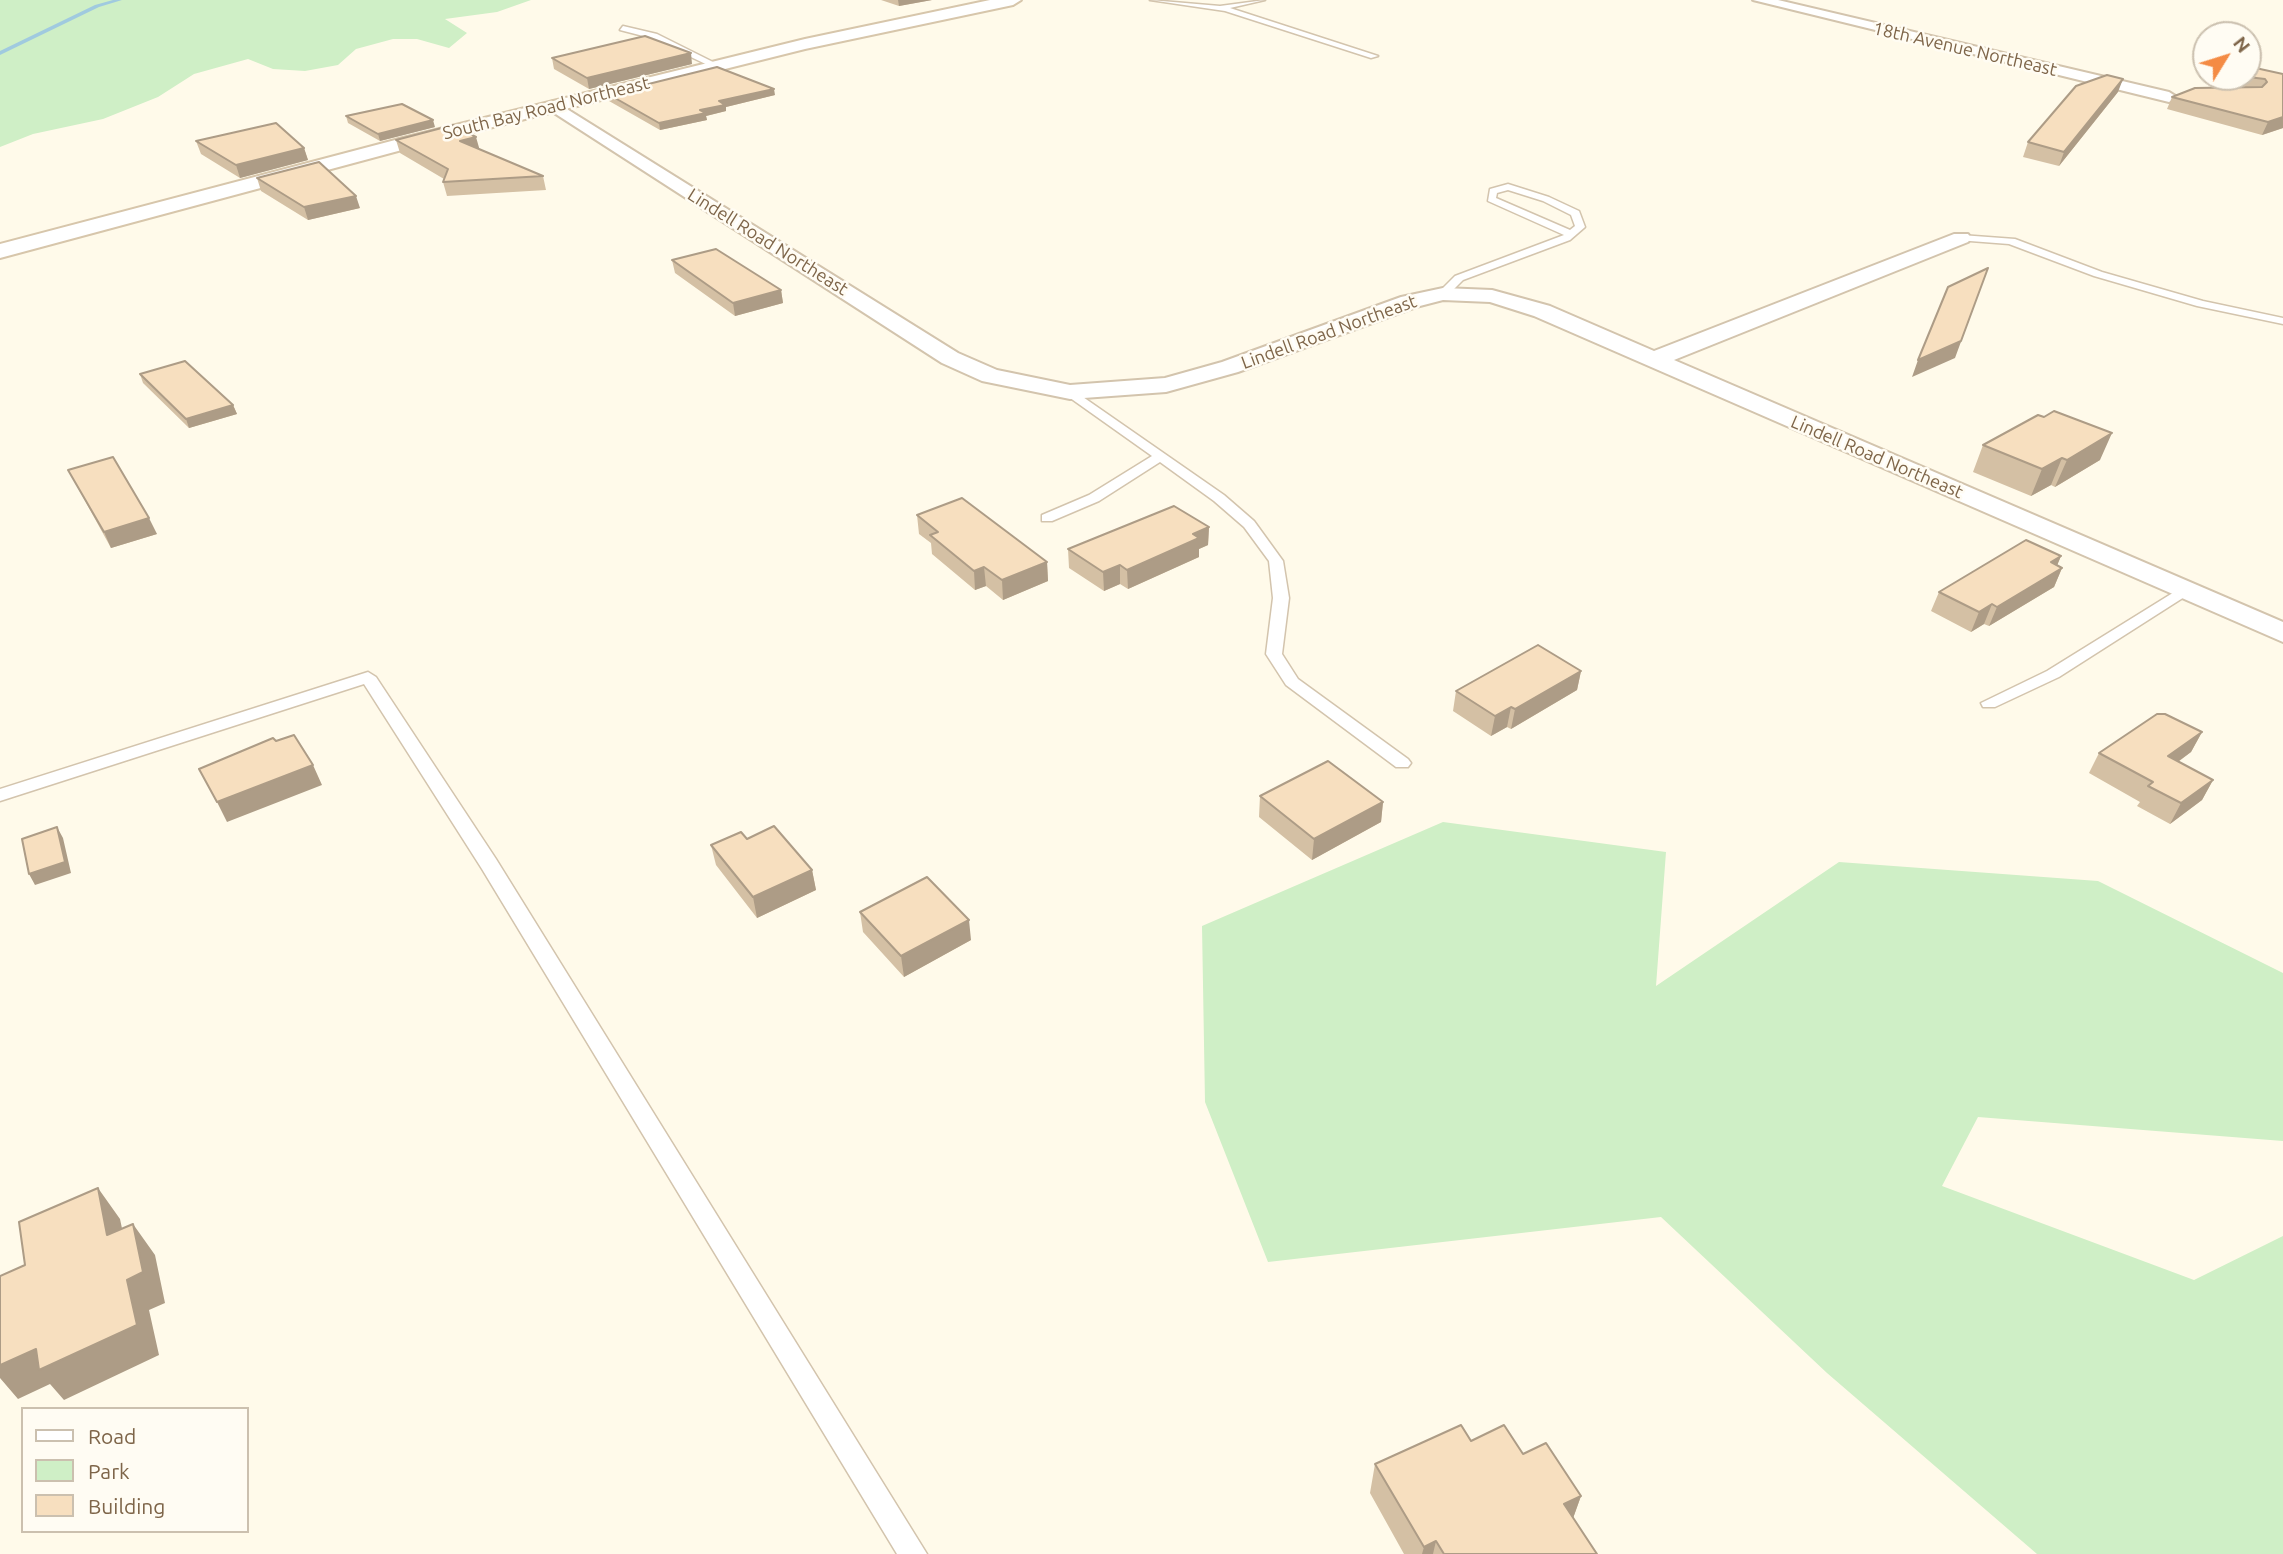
<!DOCTYPE html>
<style>
body{margin:0}
#map{position:relative;width:2283px;height:1554px;overflow:hidden;background:#fffaea;font-family:Ubuntu,sans-serif}
canvas{display:block}
.legend{position:absolute;left:21px;top:1407px;width:228px;height:126px;box-sizing:border-box;background:#fffcf3;border:2px solid #cbc0af;margin:0;padding:9px 12px;list-style:none;font-size:21px;color:#7e6549}
.legend li{display:flex;align-items:center;gap:14px;height:35px}
.legend b{width:35px;border:2px solid #cbc0af}
.north{position:absolute;left:2192px;top:21px;width:70px;height:70px;box-sizing:border-box;background:#fffcf3;border:2px solid #cbc0af;border-radius:50%;rotate:52deg;font-size:19px;font-weight:700;line-height:28px;text-align:center;color:#7e6549}
.north::after{content:'';display:block;margin:auto;width:24px;height:32px;background:#f48b44;clip-path:polygon(50% 0,100% 100%,50% 72%,0 100%)}
</style>
<div id="map">
<canvas width="2283" height="1554"></canvas>
<ul class="legend">
<li><b style="height:9px;background:#fff"></b>Road</li>
<li><b style="height:19px;background:#cfefc6"></b>Park</li>
<li><b style="height:19px;background:#f7dfbf"></b>Building</li>
</ul>
<div class="north">N</div>
</div>
<script>
const ctx = document.querySelector('canvas').getContext('2d');
ctx.lineJoin = 'round';
function fillPath(path, color) { ctx.fillStyle = color; ctx.fill(path, 'evenodd'); }
const shape = rows => new Path2D(rows.map(r => 'M' + r).join(''));
function stroke(path, color, width, dash) { ctx.strokeStyle = color; ctx.lineWidth = width; ctx.lineCap = dash ? 'butt' : 'round'; ctx.setLineDash(dash || []); ctx.stroke(path); }
function drawText(font, color, halo, rows, align = 'center') {
  ctx.font = font + ' Ubuntu,sans-serif'; ctx.lineWidth = 5; ctx.setLineDash([]); ctx.textBaseline = 'middle'; ctx.strokeStyle = halo; ctx.fillStyle = color; for (const [text, x, y, turn = 0] of rows) {
    ctx.save(); ctx.translate(x, y); ctx.rotate((+turn || 0) * Math.PI / 180); ctx.textAlign = isNaN(turn) ? turn : align; if (halo) ctx.strokeText(text, 0, 0); ctx.fillText(text, 0, 0); ctx.restore();
  }
}
fillPath(shape([
 [0,0,531,0,497,12,445,19,467,33,449,48,417,39,393,39,356,49,338,65,305,71,273,69,248,59,194,74,158,97,103,119,33,134,0,147],
 [1443,822,1666,852,1656,986,1839,862,2098,881,2283,973,2283,1141,1978,1117,1942,1186,2194,1280,2283,1236,2283,1554,2037,1554,1827,1373,1661,1217,1268,1262,1205,1102,1202,926]
]), '#cfefc6');
fillPath(shape([
 [113,0,122,0,99,7,0,55,0,51,95,5,113,0]
]), '#a0cadf');
const lane = shape([
 [1150,0,1220,6,1265,0,1230,8,1378,56,1371,58,1225,11,1150,0],
 [623,26,657,34,721,66,714,68,651,38,620,30,623,26],
 [1508,184,1549,197,1579,211,1585,227,1570,240,1463,280,1447,296,1439,296,1439,292,1455,276,1564,235,1488,201,1490,189,1508,184],
 [1508,190,1543,201,1571,215,1575,226,1570,230,1496,198,1497,193,1508,190],
 [1961,235,2015,239,2102,272,2203,301,2283,318,2283,324,2197,306,2094,276,2009,244,1957,240,1957,236,1961,235],
 [1070,388,1224,495,1254,521,1283,561,1289,598,1282,654,1298,679,1408,759,1411,763,1408,767,1396,767,1286,685,1266,654,1273,598,1269,561,1244,527,1214,501,1160,462,1099,501,1052,521,1042,521,1042,515,1089,495,1152,456,1066,395,1064,392,1070,388],
 [2184,586,2189,588,2192,591,2189,594,2059,677,1995,707,1983,707,1981,703,2047,671,2184,586],
 [368,672,376,677,496,859,927,1554,897,1554,482,869,364,684,0,801,0,789,368,672]
]);
const street = shape([
 [1753,0,1778,0,2169,92,2177,97,2169,102,1753,0],
 [554,101,958,353,997,370,1070,385,1165,378,1222,362,1401,297,1443,288,1492,290,1550,306,1654,351,1954,234,1968,234,1971,238,1968,242,1674,360,2283,622,2283,642,1534,316,1490,302,1443,300,1416,307,1238,372,1166,392,1070,399,982,381,942,363,548,109,548,103,554,101]
]);
const secondary = shape([
 [990,0,1021,0,1013,5,805,49,413,147,0,258,0,244,399,139,805,39,990,0]
]);
stroke(lane, '#d3c4ad', 3);
stroke(street, '#d3c4ad', 4);
stroke(secondary, '#d7c6ab', 4);
fillPath(lane, '#fff');
fillPath(street, '#fff');
fillPath(secondary, '#fff');
fillPath(shape([
 [881,0,932,0,899,6],
 [552,58,692,64,589,89,554,69],
 [2283,74,2283,128,2262,135,2167,109,2172,97,2225,87,2229,77,2248,77],
 [2118,92,2059,166,2023,157,2028,142],
 [608,94,775,95,726,107,726,111,706,116,707,120,660,130,609,101],
 [346,116,435,127,380,141,348,123],
 [396,140,479,149,543,176,546,190,447,196,443,182,444,179,400,153],
 [196,141,304,148,308,160,240,178,201,154],
 [257,178,360,208,308,220,261,191],
 [672,260,781,290,783,303,735,316,675,273],
 [140,374,233,405,237,414,189,428,143,383],
 [1983,445,2100,460,2055,487,2051,485,2031,496,1973,472],
 [68,470,157,534,111,548],
 [917,515,1047,562,1048,581,1003,600,986,586,975,590,932,554,931,543,919,534],
 [1209,527,1208,545,1199,549,1199,557,1128,589,1120,584,1104,591,1069,568,1068,549],
 [2061,556,2057,565,2062,568,2054,587,1989,626,1984,624,1971,632,1931,611,1939,592],
 [1581,671,1577,690,1511,729,1507,727,1491,736,1453,711,1456,691],
 [2202,732,2191,752,2178,762,2213,780,2202,800,2170,824,2137,806,2140,802,2089,773,2099,753],
 [1260,796,1383,802,1381,822,1312,860,1259,817],
 [747,839,812,870,816,890,757,918,716,865,711,845],
 [860,912,971,940,904,977,863,932],
 [1523,1454,1581,1496,1573,1518,1597,1554,1404,1554,1370,1493,1375,1464]
]), '#d4c0a4');
fillPath(shape([
 [898,0,932,0,899,6],
 [691,53,692,64,589,89,587,78],
 [2123,79,2118,92,2059,166,2064,152],
 [774,89,775,95,726,107,726,111,706,116,707,120,660,130,659,123,700,110,719,101],
 [2283,117,2283,128,2262,135,2268,122],
 [433,120,435,127,380,141,378,134],
 [476,137,480,151,460,141],
 [304,148,308,160,240,178,236,165],
 [356,196,360,208,308,220,304,207],
 [1988,268,1955,358,1912,377,1918,360],
 [781,290,783,303,735,316,733,303],
 [233,405,237,414,189,428,186,419],
 [2112,433,2100,460,2055,487,2067,460],
 [2062,458,2051,485,2031,496,2042,469],
 [149,518,157,534,111,548,104,532],
 [1209,527,1208,545,1199,549,1199,557,1128,589,1127,570,1193,534],
 [2061,556,2054,573,2062,568,2054,587,1989,626,1997,607,2051,562],
 [1047,562,1048,581,1003,600,1002,580],
 [1120,565,1120,584,1104,591,1103,572],
 [984,567,986,586,975,590,974,571],
 [1992,604,1984,624,1971,632,1979,612],
 [1581,671,1577,690,1511,729,1515,709],
 [1511,707,1507,727,1491,736,1495,716],
 [2202,732,2191,752,2157,777,2168,756],
 [313,765,322,785,227,822,217,802],
 [2213,780,2202,800,2170,824,2181,803],
 [1383,802,1381,822,1312,860,1314,839],
 [57,827,63,838,71,873,35,885,29,874],
 [812,870,816,890,757,918,753,897],
 [969,920,971,940,904,977,901,956],
 [98,1188,120,1219,130,1266,107,1235],
 [133,1224,155,1255,165,1303,149,1310,159,1355,64,1400,50,1384,18,1399,0,1378,0,1365],
 [1581,1496,1571,1524,1564,1504],
 [1436,1541,1433,1554,1422,1554,1424,1547]
]), '#ad9c86');
const building = shape([
 [645,36,691,53,587,78,552,58,645,36],
 [717,67,774,89,719,101,725,105,700,110,706,113,659,123,608,94,717,67],
 [2251,67,2283,74,2283,117,2268,122,2172,97,2195,88,2262,87,2267,82,2265,79,2248,77,2248,68,2251,67],
 [2107,75,2123,79,2064,152,2028,142,2076,86,2107,75],
 [402,104,433,120,378,134,346,116,402,104],
 [276,123,304,148,236,165,196,141,276,123],
 [453,125,476,137,460,141,543,176,443,182,448,169,396,140,453,125],
 [319,162,356,196,304,207,257,178,319,162],
 [716,249,781,290,733,303,672,260,716,249],
 [1988,268,1961,341,1918,360,1948,287,1988,268],
 [185,361,233,405,186,419,140,374,185,361],
 [2054,411,2112,433,2067,460,2062,458,2042,469,1983,445,2038,415,2044,417,2054,411],
 [113,457,149,518,104,532,68,470,113,457],
 [962,498,1047,562,1002,580,984,567,974,571,930,535,938,532,917,515,962,498],
 [1174,506,1209,527,1193,534,1199,538,1127,570,1120,565,1103,572,1068,549,1174,506],
 [2026,540,2061,556,2051,562,2062,568,1997,607,1992,604,1979,612,1939,592,2026,540],
 [1538,645,1581,671,1515,709,1511,707,1495,716,1456,691,1538,645],
 [2157,714,2165,714,2202,732,2168,756,2213,780,2181,803,2148,786,2153,782,2099,753,2157,714],
 [294,735,313,765,217,802,199,769,273,738,276,741,294,735],
 [1328,761,1383,802,1314,839,1260,796,1328,761],
 [774,826,812,870,753,897,711,845,741,832,747,839,774,826],
 [57,827,65,862,29,874,22,839,57,827],
 [927,877,969,920,901,956,860,912,927,877],
 [98,1188,107,1235,133,1224,143,1272,127,1280,137,1325,39,1370,36,1349,0,1365,0,1276,25,1265,19,1222,98,1188],
 [1461,1425,1471,1441,1504,1425,1523,1454,1546,1443,1581,1496,1564,1504,1597,1554,1444,1554,1436,1541,1424,1547,1375,1464,1461,1425]
]);
fillPath(building, '#f7dfbf');
stroke(building, '#ad9c86', 2);
drawText('18px', '#7e6549', '#fffcf3', [
 ["18th Avenue Northeast",1965,49,13],
 ["South Bay Road Northeast",546,108,-14],
 ["Lindell Road Northeast",768,242,32],
 ["Lindell Road Northeast",1329,332,-20],
 ["Lindell Road Northeast",1877,457,23]
]);
</script>
